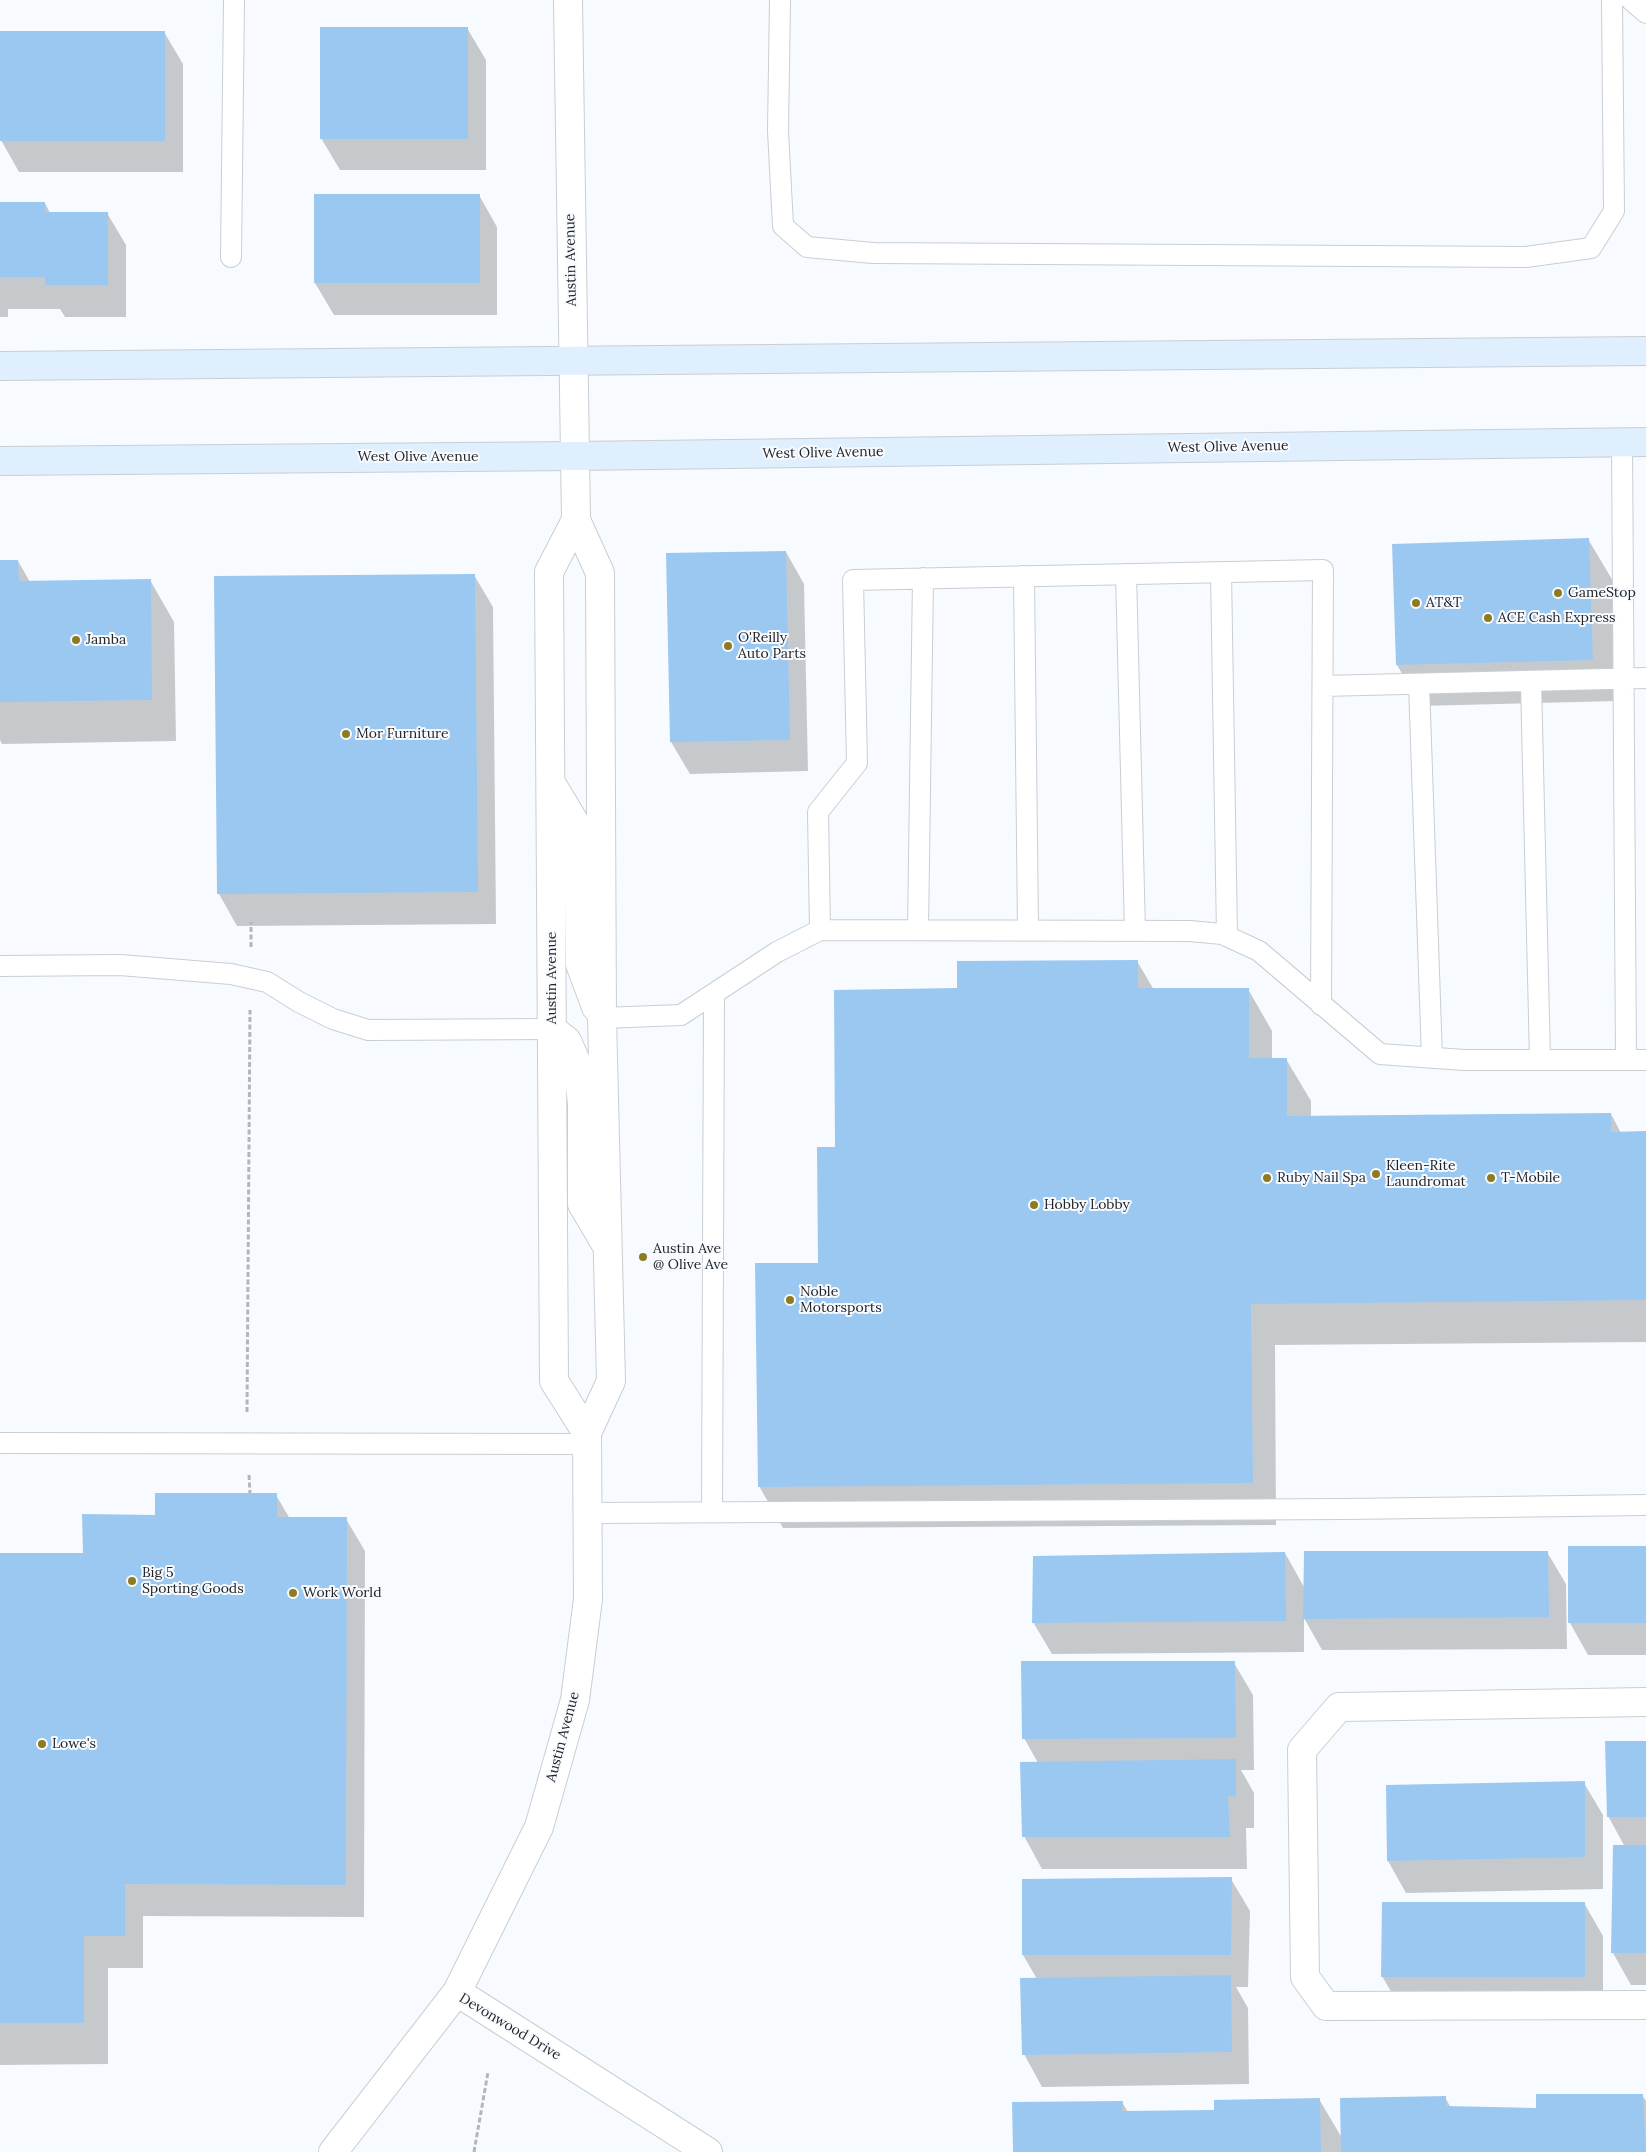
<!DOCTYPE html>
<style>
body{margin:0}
canvas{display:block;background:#f7fbff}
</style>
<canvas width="1646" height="2152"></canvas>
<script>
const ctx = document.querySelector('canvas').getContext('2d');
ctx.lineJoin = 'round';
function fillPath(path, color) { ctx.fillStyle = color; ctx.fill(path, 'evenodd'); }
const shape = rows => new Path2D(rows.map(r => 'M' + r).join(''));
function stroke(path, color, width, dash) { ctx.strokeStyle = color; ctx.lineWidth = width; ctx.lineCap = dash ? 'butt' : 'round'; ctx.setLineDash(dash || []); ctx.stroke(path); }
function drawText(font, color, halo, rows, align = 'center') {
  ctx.font = font + ' Lora,serif'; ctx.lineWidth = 4; ctx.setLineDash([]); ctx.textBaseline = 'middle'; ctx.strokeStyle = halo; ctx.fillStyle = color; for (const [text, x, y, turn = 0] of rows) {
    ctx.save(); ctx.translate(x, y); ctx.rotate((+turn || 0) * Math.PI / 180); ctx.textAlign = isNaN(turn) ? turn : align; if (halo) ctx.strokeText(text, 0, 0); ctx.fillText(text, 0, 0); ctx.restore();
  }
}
fillPath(shape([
 [467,28,486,60,486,170,340,170,321,138],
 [164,32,183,64,183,172,19,172,1,140],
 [315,195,479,195,497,227,497,315,334,315,315,283],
 [0,203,45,203,50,213,107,213,126,245,126,317,65,317,60,309,8,309,8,317,0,317],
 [1588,539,1613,581,1616,701,1421,706,1397,665],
 [786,552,804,584,808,771,690,774,671,742],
 [0,561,18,561,30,582,150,580,174,622,176,741,2,744,0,740],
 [474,575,493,607,496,924,237,926,219,894,215,577],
 [1137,961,1154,990,1248,989,1272,1031,1272,1059,1286,1059,1311,1101,1311,1117,1611,1114,1621,1133,1646,1132,1646,1342,1275,1345,1276,1525,783,1528,759,1486,820,1264,837,1148,959,990],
 [276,1495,290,1519,346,1519,365,1551,364,1917,143,1916,143,1968,108,1968,108,2064,0,2065,0,1554,84,1554,156,1516],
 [1646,1548,1646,1655,1588,1655,1570,1623],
 [1547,1552,1566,1584,1567,1649,1322,1650,1304,1618,1304,1652,1052,1654,1033,1622,1285,1553,1304,1587],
 [1234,1663,1253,1695,1254,1770,1241,1770,1254,1793,1254,1828,1246,1828,1247,1869,1042,1869,1024,1836,1038,1763,1024,1738],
 [1646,1743,1646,1985,1631,1985,1613,1953,1614,1847,1625,1847,1608,1816],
 [1584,1783,1603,1815,1603,1889,1406,1893,1388,1861,1387,1787],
 [1231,1879,1250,1911,1248,1987,1236,1987,1248,2008,1249,2084,1042,2087,1024,2054,1037,1979,1023,1955,1024,1881],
 [1584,1903,1603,1936,1603,2009,1401,2009,1382,1976],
 [1642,2095,1646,2101,1646,2152,1014,2152,1122,2102,1128,2112,1215,2111,1319,2099,1342,2138,1445,2097,1451,2108,1538,2109]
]), '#0003');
fillPath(shape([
 [320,27,468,27,468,139,320,139],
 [0,31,165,31,165,141,0,141],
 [314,194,480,194,480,283,314,283],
 [0,202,45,202,45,212,108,212,108,285,45,285,45,277,0,277],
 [1589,538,1593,660,1396,665,1392,544],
 [786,551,790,740,670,742,666,553],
 [0,560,18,560,19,581,151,579,152,700,0,702],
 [475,574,478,892,217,894,214,576],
 [1138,960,1138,988,1249,988,1249,1058,1287,1058,1287,1116,1611,1113,1611,1132,1646,1131,1646,1300,1251,1304,1253,1483,758,1487,755,1263,818,1263,817,1147,835,1147,834,990,957,988,957,961],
 [155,1493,277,1493,277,1517,347,1517,346,1885,125,1884,125,1936,84,1936,84,2023,0,2023,0,1553,83,1553,82,1514,155,1515],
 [1568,1546,1646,1546,1646,1623,1568,1623],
 [1304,1551,1548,1551,1549,1617,1303,1619],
 [1285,1552,1286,1621,1032,1623,1033,1556],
 [1021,1661,1235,1661,1236,1738,1022,1739],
 [1605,1741,1646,1741,1646,1817,1607,1817],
 [1236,1759,1236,1797,1228,1796,1230,1837,1022,1837,1020,1762],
 [1585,1781,1585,1857,1387,1861,1386,1785],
 [1613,1845,1646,1845,1646,1953,1611,1953],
 [1232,1877,1231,1955,1022,1955,1022,1879],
 [1382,1902,1585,1902,1585,1977,1381,1977],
 [1231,1975,1232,2052,1022,2055,1020,1978],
 [1536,2094,1643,2094,1646,2152,1341,2152,1340,2098,1446,2096,1446,2106,1536,2108],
 [1320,2098,1321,2152,1013,2152,1012,2102,1123,2101,1122,2111,1214,2110,1214,2100]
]), '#9bc8f1');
const service = shape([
 [780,0,778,131,783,226,807,247,873,253,1526,257,1591,248,1614,211,1612,0],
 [1631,0,1646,13],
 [231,257,234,0],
 [1622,441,1626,1060],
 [1221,572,1227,936],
 [1126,574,1135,931],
 [1024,576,1028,930],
 [1531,682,1540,1060],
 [1419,684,1432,1058],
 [1323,686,1646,678],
 [820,930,818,812,857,763,853,580,1323,570,1321,1005],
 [918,930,923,578],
 [0,966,120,965,231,974,267,982,299,1002,333,1019,368,1030,552,1029],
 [602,1018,681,1015,777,952,820,930,1190,931,1222,934,1259,951,1380,1054,1464,1060,1646,1060],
 [0,1443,587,1444],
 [712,1512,714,995],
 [588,1513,1346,1509,1646,1505]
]);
const minor = shape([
 [576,520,549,572,554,1381,587,1433],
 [551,783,578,828,580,964,596,1007],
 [552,1029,567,1041,578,1066,582,1104,582,1204,605,1243],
 [1646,1702,1339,1707,1302,1750,1305,1977,1326,2006,1646,2005],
 [457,1992,708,2152],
 [333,2152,457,1992,539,1827,575,1700,588,1599,587,1433,611,1381,602,1018,600,573,576,520,568,0]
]);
const secondary = shape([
 [0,366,1646,351],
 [0,461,576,456,1646,442]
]);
stroke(service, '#c9ced2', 22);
stroke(minor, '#c9ced2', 30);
stroke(secondary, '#c9ced2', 30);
stroke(shape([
 [251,947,251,922],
 [247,1412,250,1010],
 [249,1475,250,1493],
 [474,2152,488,2072]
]), '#b3b6b9', 3, [5, 2.5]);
stroke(service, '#fff', 20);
stroke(minor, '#fff', 28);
stroke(secondary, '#dfeffe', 28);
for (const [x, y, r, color] of [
 [1558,593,5,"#8e7b21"],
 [1416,603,5,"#8e7b21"],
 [1488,618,5,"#8e7b21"],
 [76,640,5,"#8e7b21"],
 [728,646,5,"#8e7b21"],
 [346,734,5,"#8e7b21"],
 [1376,1174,5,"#8e7b21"],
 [1267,1178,5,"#8e7b21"],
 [1491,1178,5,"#8e7b21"],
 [1034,1205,5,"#8e7b21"],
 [643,1257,5,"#8e7b21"],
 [790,1300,5,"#8e7b21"],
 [132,1581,5,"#8e7b21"],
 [293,1593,5,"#8e7b21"],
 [42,1744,5,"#8e7b21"]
]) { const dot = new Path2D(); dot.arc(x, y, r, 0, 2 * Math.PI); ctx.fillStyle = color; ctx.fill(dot); stroke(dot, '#f7fbff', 2); }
drawText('14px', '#222325', '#f7fbff', [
 ["Austin Avenue",571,260,-91],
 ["West Olive Avenue",1228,447,-1],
 ["West Olive Avenue",823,453,-1],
 ["West Olive Avenue",418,457],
 ["Austin Avenue",552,978,-90],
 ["Austin Avenue",563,1737,-75],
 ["Devonwood Drive",510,2027,31]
]);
drawText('14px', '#222325', '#f7fbff', [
 ["GameStop",1568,593],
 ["AT&T",1426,603],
 ["ACE Cash Express",1498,618],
 ["O'Reilly",738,638],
 ["Auto Parts",738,654],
 ["Jamba",86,640],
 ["Mor Furniture",356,734],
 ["Kleen-Rite",1386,1166],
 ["Laundromat",1386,1182],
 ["Ruby Nail Spa",1277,1178],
 ["T-Mobile",1501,1178],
 ["Hobby Lobby",1044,1205],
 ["Austin Ave",653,1249],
 ["@ Olive Ave",653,1265],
 ["Noble",800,1292],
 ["Motorsports",800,1308],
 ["Big 5",142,1573],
 ["Sporting Goods",142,1589],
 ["Work World",303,1593],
 ["Lowe's",52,1744]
], 'left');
</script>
